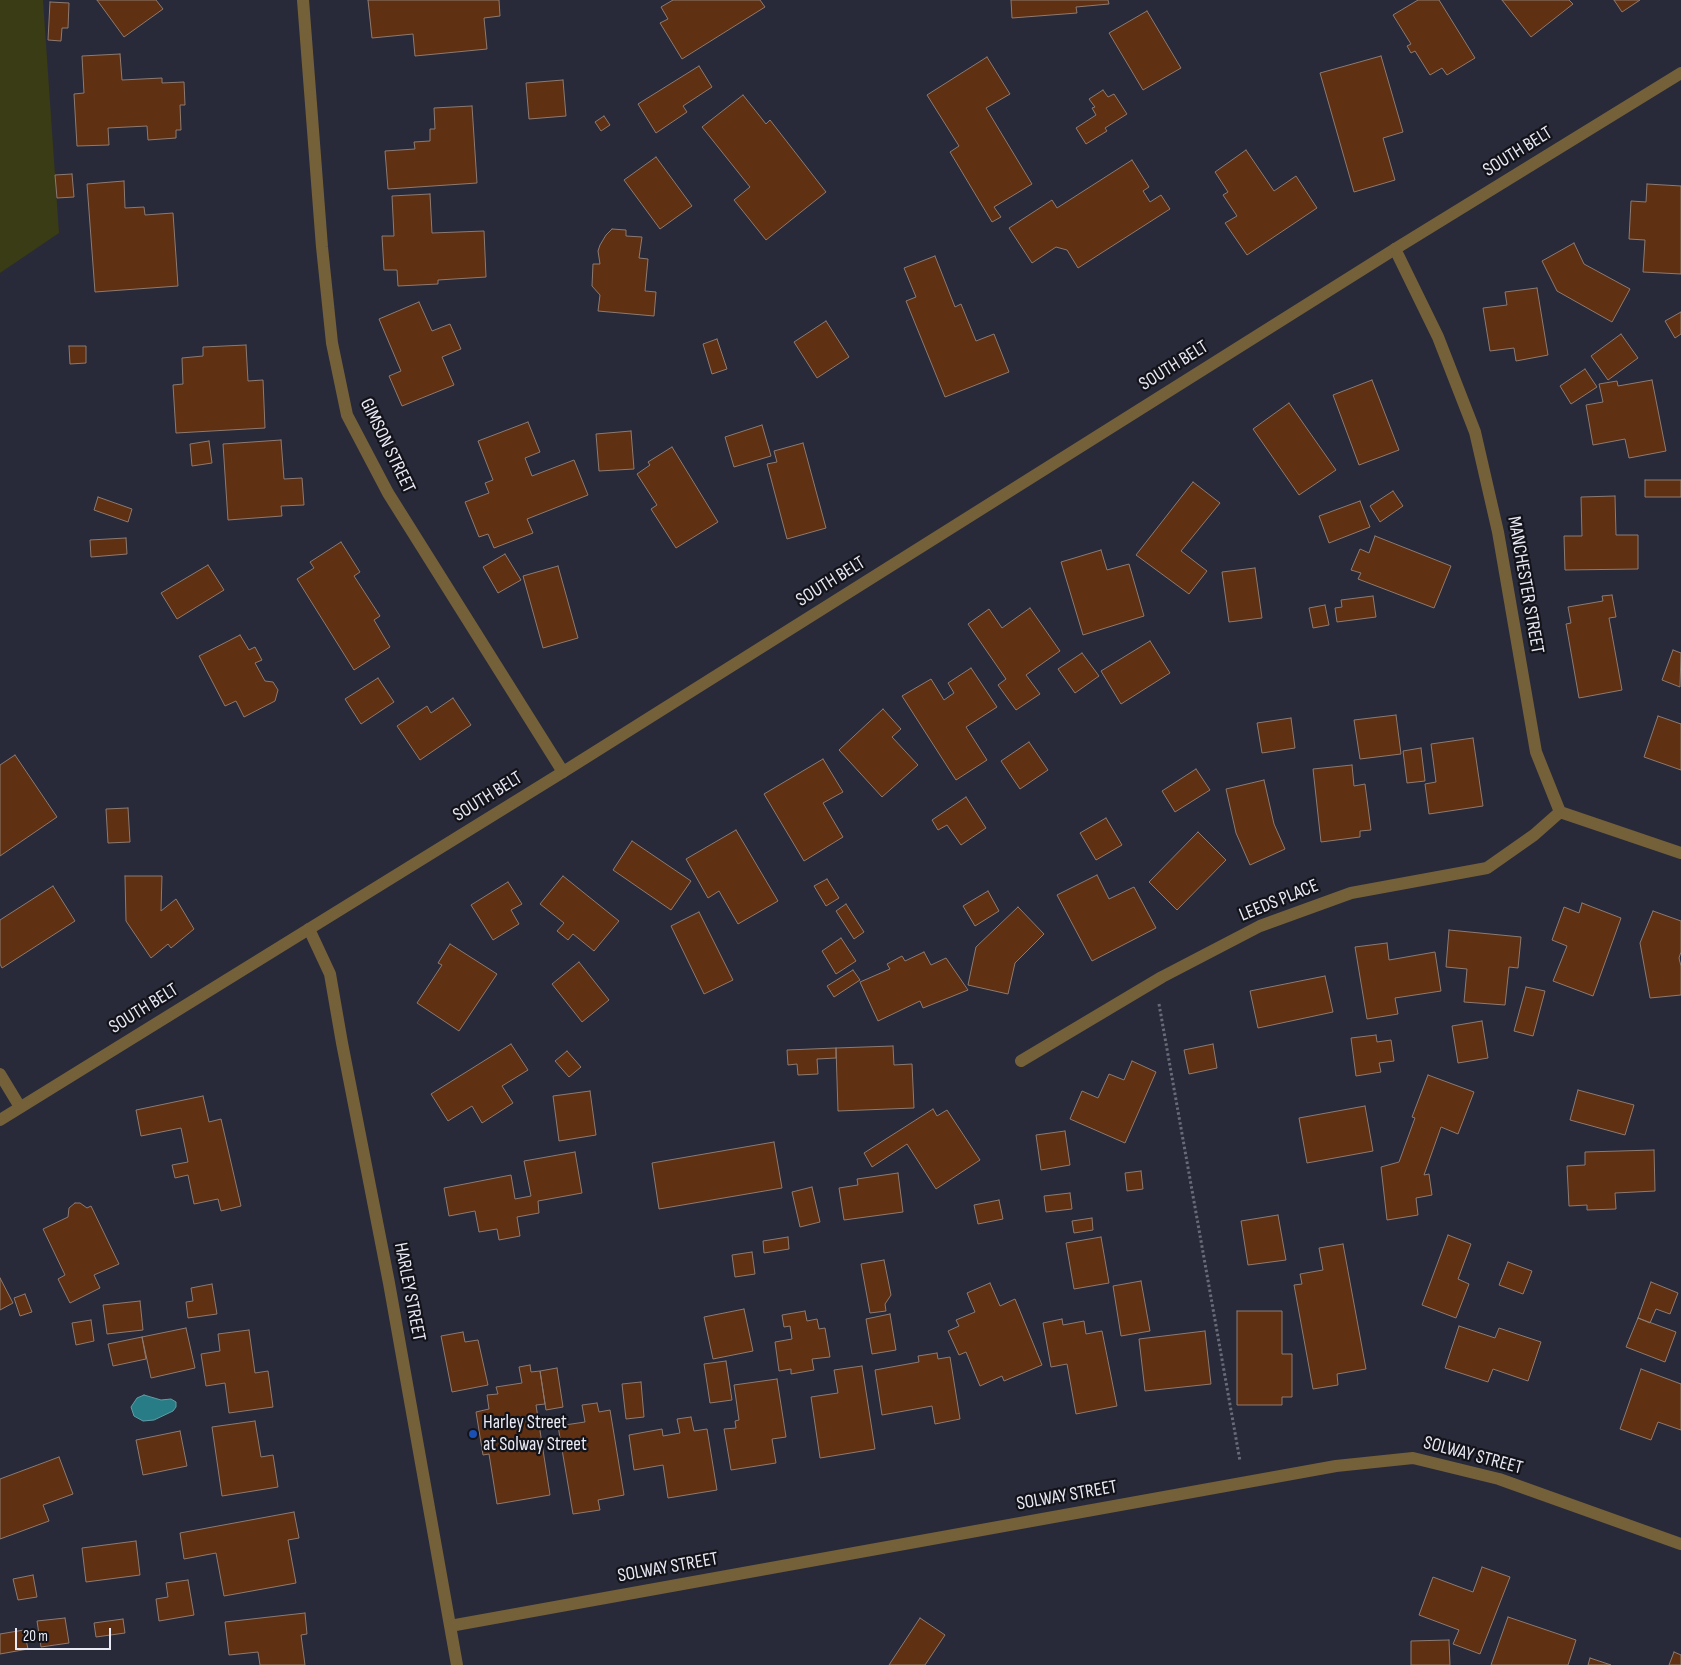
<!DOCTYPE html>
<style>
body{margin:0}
#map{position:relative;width:1681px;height:1665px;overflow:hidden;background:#292a39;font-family:"Sofia Sans Condensed",sans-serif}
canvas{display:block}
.scale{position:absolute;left:15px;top:1628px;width:96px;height:22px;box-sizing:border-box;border:2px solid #e9eaf5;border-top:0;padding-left:6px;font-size:15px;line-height:18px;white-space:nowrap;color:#e9eaf5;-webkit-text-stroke:4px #13131a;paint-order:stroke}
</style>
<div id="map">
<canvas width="1681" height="1665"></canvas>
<div class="scale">20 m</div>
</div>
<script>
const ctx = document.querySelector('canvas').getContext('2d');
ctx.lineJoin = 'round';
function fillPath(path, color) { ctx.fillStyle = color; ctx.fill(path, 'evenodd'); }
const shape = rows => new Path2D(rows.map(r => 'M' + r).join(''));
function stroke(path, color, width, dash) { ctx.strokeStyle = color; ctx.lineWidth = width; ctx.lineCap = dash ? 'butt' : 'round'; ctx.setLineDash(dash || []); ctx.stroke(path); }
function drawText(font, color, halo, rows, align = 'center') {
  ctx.font = font + ' "Sofia Sans Condensed",sans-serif'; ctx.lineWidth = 4.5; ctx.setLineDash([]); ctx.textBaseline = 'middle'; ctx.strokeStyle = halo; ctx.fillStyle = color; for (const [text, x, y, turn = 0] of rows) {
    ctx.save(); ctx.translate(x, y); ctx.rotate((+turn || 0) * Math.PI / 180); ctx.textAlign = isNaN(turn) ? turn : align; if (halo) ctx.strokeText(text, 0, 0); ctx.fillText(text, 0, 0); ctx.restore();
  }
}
fillPath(shape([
 [0,0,43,0,59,233,0,273]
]), '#3a3c15');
const water = shape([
 [144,1395,161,1400,171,1399,176,1402,176,1407,173,1411,154,1420,143,1421,134,1416,131,1407,137,1398,144,1395]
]);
fillPath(water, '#277c85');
stroke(water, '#619da7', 1);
const building = shape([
 [97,0,156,0,163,9,124,37,97,0],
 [368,0,499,0,500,16,484,18,487,49,415,56,413,34,372,38,368,0],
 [673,0,760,0,765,7,682,59,660,23,668,19,661,7,673,0],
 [1011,0,1108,0,1109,4,1076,7,1077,13,1012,18,1011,0],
 [1418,0,1439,0,1475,58,1447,75,1442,68,1430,75,1415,51,1411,53,1407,46,1411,44,1393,15,1418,0],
 [1502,0,1569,0,1573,4,1531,37,1502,0],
 [1614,0,1640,0,1622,12,1614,0],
 [50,2,69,3,68,28,62,28,61,41,48,40,50,2],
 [1147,11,1181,68,1143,90,1109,33,1147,11],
 [120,54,122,80,162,78,162,83,184,82,185,105,180,105,181,130,176,130,176,138,148,140,147,126,108,128,109,145,77,146,74,94,84,93,82,56,120,54],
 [1381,56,1403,132,1383,138,1395,180,1354,192,1320,73,1381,56],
 [987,57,1010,94,986,108,1032,184,994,207,1001,217,992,222,950,152,959,146,927,95,987,57],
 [699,66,712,87,683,106,687,112,656,133,638,104,699,66],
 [563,80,566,116,529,119,526,83,563,80],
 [1103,90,1108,97,1114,94,1127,114,1105,128,1107,131,1086,144,1076,128,1096,115,1092,108,1095,107,1089,99,1103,90],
 [743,95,766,124,770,120,826,192,766,240,734,200,750,187,702,127,743,95],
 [472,106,477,183,388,189,385,151,415,149,414,142,430,141,430,129,435,129,434,108,472,106],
 [604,116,610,125,601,131,595,122,604,116],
 [1246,150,1274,191,1296,176,1317,208,1247,255,1225,223,1237,216,1223,195,1228,192,1215,172,1246,150],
 [656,157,692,206,660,229,624,180,656,157],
 [1132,160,1149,187,1143,191,1150,202,1161,195,1170,209,1078,268,1067,250,1056,247,1032,263,1009,228,1052,200,1057,208,1132,160],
 [72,174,74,197,57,198,55,175,72,174],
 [124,181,125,208,144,207,145,215,173,213,178,286,95,292,87,184,124,181],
 [1647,184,1681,186,1681,274,1643,272,1645,240,1629,239,1631,201,1646,202,1647,184],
 [430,194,432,233,484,231,486,277,438,280,438,284,398,286,397,270,384,270,382,236,394,236,392,196,430,194],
 [612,229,626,230,626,236,642,237,639,258,648,259,645,291,656,292,654,316,598,311,600,295,592,286,593,264,600,264,598,251,600,245,606,235,612,229],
 [1574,243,1584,264,1630,289,1612,322,1557,291,1542,261,1574,243],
 [935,256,955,307,961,304,976,341,994,334,1009,372,945,397,906,301,916,297,904,268,935,256],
 [1537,288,1548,355,1516,361,1514,348,1490,351,1483,308,1507,305,1505,292,1537,288],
 [419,302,432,331,450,324,461,349,442,357,454,385,402,406,389,376,401,371,379,319,419,302],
 [1681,312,1681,334,1675,338,1665,321,1681,312],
 [826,321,849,357,817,378,794,342,826,321],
 [1621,334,1638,358,1608,380,1591,356,1621,334],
 [717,339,727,369,712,374,703,344,717,339],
 [246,345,248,381,263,380,265,428,176,433,173,385,183,384,182,358,203,356,203,347,246,345],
 [69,346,86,346,86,363,70,364,69,346],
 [1585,369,1597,387,1571,404,1560,386,1585,369],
 [1372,380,1399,450,1359,465,1333,395,1372,380],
 [1652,380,1666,451,1629,458,1625,439,1593,445,1586,405,1603,402,1599,384,1617,381,1618,386,1652,380],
 [1289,403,1336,470,1299,495,1253,429,1289,403],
 [528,422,540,452,525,458,532,476,574,460,588,495,527,519,533,533,494,548,488,534,479,537,465,502,489,493,485,483,493,480,478,441,528,422],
 [762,425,771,456,734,467,725,437,762,425],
 [631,431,634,469,599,471,596,434,631,431],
 [281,440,284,479,302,478,304,505,281,506,282,516,228,520,223,444,281,440],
 [209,441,212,463,192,466,190,444,209,441],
 [803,443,826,528,787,539,767,464,777,462,774,451,803,443],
 [672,447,718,522,676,548,651,509,657,505,637,474,650,465,648,462,672,447],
 [1645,480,1681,480,1681,497,1645,497,1645,480],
 [1193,482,1220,503,1181,551,1207,571,1189,594,1136,555,1193,482],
 [1393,491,1403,506,1380,522,1370,506,1393,491],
 [1615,496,1616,535,1638,535,1638,569,1565,570,1564,536,1582,536,1581,497,1615,496],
 [98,497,132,509,128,522,94,510,98,497],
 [1360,501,1370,527,1329,543,1319,516,1360,501],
 [1375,536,1451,566,1434,608,1358,579,1361,573,1351,570,1360,549,1369,553,1375,536],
 [126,538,127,554,91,557,90,540,126,538],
 [341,542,360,572,354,576,380,616,374,620,390,647,354,670,297,579,314,568,310,562,341,542],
 [1101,550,1107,570,1129,564,1144,616,1083,635,1061,562,1101,550],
 [505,554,521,580,498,593,483,567,505,554],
 [208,565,224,590,177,619,161,593,208,565],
 [558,566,578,638,543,648,523,576,558,566],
 [1255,568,1262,618,1229,622,1222,572,1255,568],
 [1612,595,1616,617,1609,618,1622,690,1579,698,1566,624,1571,623,1568,607,1603,601,1602,596,1612,595],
 [1373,596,1376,617,1337,622,1335,608,1342,607,1341,600,1373,596],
 [1325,605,1329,625,1313,628,1309,608,1325,605],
 [1030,608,1060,651,1026,675,1040,694,1016,710,998,685,1006,679,968,624,989,609,1002,628,1030,608],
 [240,635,249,650,255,647,262,660,255,663,265,681,273,682,278,690,275,701,244,717,236,701,225,706,199,656,240,635],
 [1150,641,1170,673,1121,704,1101,671,1150,641],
 [1673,650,1681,653,1680,687,1662,680,1673,650],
 [1082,653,1099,676,1075,693,1058,669,1082,653],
 [971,668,997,707,966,727,987,760,956,780,902,696,931,679,944,700,954,693,948,683,971,668],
 [378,678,394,702,361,724,345,699,378,678],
 [453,698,471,725,420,760,397,726,427,706,431,713,453,698],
 [883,709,901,729,892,737,918,765,882,797,839,750,883,709],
 [1396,715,1401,754,1360,759,1354,720,1396,715],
 [1658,716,1681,724,1681,770,1644,757,1658,716],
 [1291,718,1295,748,1262,753,1257,723,1291,718],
 [1473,738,1483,806,1429,814,1425,784,1436,782,1431,744,1473,738],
 [1029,742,1048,770,1020,789,1001,761,1029,742],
 [1421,748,1425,781,1407,783,1403,751,1421,748],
 [15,755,57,817,0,856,0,765,15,755],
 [823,759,843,792,823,803,843,837,804,861,764,794,823,759],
 [1352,765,1354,786,1365,784,1371,830,1360,831,1360,837,1321,842,1313,769,1352,765],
 [1196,769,1210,790,1175,812,1162,791,1196,769],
 [1264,780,1274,824,1285,849,1250,865,1236,833,1226,789,1264,780],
 [966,797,986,828,961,845,947,825,938,830,932,820,966,797],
 [128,808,130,842,108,843,106,809,128,808],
 [1106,818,1122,845,1096,860,1080,833,1106,818],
 [736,830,778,901,738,924,719,891,708,898,686,859,736,830],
 [1198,832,1226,860,1177,910,1149,882,1198,832],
 [632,841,691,881,671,910,613,870,632,841],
 [1097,875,1109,899,1134,887,1156,928,1092,961,1057,895,1097,875],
 [125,876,162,876,161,911,176,899,194,929,171,948,168,944,151,958,126,921,125,876],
 [563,876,619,921,594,951,573,934,568,940,557,931,564,923,540,904,563,876],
 [827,879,839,898,826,906,814,886,827,879],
 [508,882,522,904,511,910,519,924,493,940,471,905,508,882],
 [53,886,75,921,2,968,0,964,0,920,53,886],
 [988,891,999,911,975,926,963,906,988,891],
 [1582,903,1621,918,1593,996,1553,981,1567,946,1552,940,1564,907,1579,913,1582,903],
 [846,904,864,932,854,939,836,911,846,904],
 [1018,907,1044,934,1015,963,1008,994,968,985,976,947,1018,907],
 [1653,911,1681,921,1681,952,1679,958,1681,966,1681,995,1650,998,1640,943,1653,911],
 [699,912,733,980,704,994,671,926,699,912],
 [1449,930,1521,937,1518,968,1509,967,1505,1005,1464,1002,1467,969,1446,967,1449,930],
 [841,938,856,961,836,974,822,951,841,938],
 [1387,943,1389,960,1435,952,1441,991,1395,998,1398,1014,1367,1019,1355,947,1387,943],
 [450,944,497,974,459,1031,417,1003,442,965,438,963,450,944],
 [924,952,931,965,946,958,968,990,923,1008,920,1001,878,1021,860,982,890,969,887,964,902,956,905,961,924,952],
 [579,962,609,1000,582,1022,552,984,579,962],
 [853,970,860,980,834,997,827,986,853,970],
 [1325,976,1333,1012,1258,1028,1250,991,1325,976],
 [1526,987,1545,991,1533,1036,1514,1031,1526,987],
 [1482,1021,1488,1058,1458,1063,1452,1026,1482,1021],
 [1376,1035,1377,1042,1391,1040,1394,1061,1379,1063,1381,1072,1356,1076,1351,1038,1376,1035],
 [511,1044,528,1070,502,1086,513,1103,482,1123,472,1106,448,1121,431,1094,511,1044],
 [1213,1044,1217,1068,1189,1074,1184,1050,1213,1044],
 [893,1046,894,1065,912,1064,914,1108,838,1111,836,1048,893,1046],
 [836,1048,836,1058,817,1059,818,1074,798,1075,797,1064,788,1065,787,1050,836,1048],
 [567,1051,581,1067,569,1077,555,1061,567,1051],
 [1132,1061,1156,1072,1125,1143,1070,1119,1082,1091,1098,1098,1109,1074,1124,1080,1132,1061],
 [1428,1075,1474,1092,1458,1134,1441,1127,1424,1175,1429,1174,1432,1195,1416,1198,1418,1215,1387,1220,1381,1167,1399,1162,1415,1118,1412,1117,1428,1075],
 [1578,1090,1634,1105,1625,1135,1570,1120,1578,1090],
 [590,1091,596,1135,559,1141,553,1096,590,1091],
 [203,1096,209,1122,221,1119,241,1206,221,1211,218,1199,194,1204,188,1175,175,1178,172,1165,188,1162,181,1128,141,1136,136,1110,203,1096],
 [1365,1106,1373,1151,1307,1163,1299,1118,1365,1106],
 [933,1109,937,1116,947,1110,980,1160,936,1189,907,1144,872,1167,864,1153,933,1109],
 [1065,1131,1070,1165,1041,1170,1036,1135,1065,1131],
 [774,1142,782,1188,659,1209,652,1163,774,1142],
 [1654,1150,1655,1191,1615,1193,1616,1209,1587,1210,1587,1205,1569,1206,1567,1166,1585,1165,1585,1152,1654,1150],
 [575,1152,582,1193,538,1201,539,1213,517,1217,520,1236,499,1240,497,1229,479,1232,475,1211,449,1216,444,1188,511,1175,515,1199,531,1196,524,1161,575,1152],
 [1141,1171,1143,1189,1127,1191,1125,1173,1141,1171],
 [898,1173,903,1212,844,1220,839,1188,858,1185,857,1179,898,1173],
 [812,1187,820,1222,800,1227,792,1192,812,1187],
 [1070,1193,1072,1209,1046,1212,1044,1196,1070,1193],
 [999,1200,1003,1219,978,1224,974,1205,999,1200],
 [75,1203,80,1203,87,1208,91,1206,119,1264,94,1275,100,1288,70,1303,58,1279,65,1275,43,1229,68,1217,69,1208,75,1203],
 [1278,1215,1286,1260,1248,1265,1241,1221,1278,1215],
 [1092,1218,1093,1230,1074,1233,1072,1221,1092,1218],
 [1448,1235,1471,1244,1458,1279,1469,1284,1456,1318,1422,1305,1448,1235],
 [788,1237,789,1249,764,1253,763,1241,788,1237],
 [1101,1237,1109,1283,1074,1289,1066,1243,1101,1237],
 [1343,1244,1366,1369,1337,1374,1338,1385,1313,1389,1294,1285,1302,1284,1300,1274,1323,1270,1319,1248,1343,1244],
 [752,1252,755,1274,735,1277,732,1255,752,1252],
 [884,1260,891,1295,885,1304,886,1311,870,1313,861,1264,884,1260],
 [1508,1262,1532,1271,1523,1294,1499,1285,1508,1262],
 [0,1278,13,1303,0,1310,0,1278],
 [1141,1281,1150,1331,1121,1336,1113,1286,1141,1281],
 [1651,1282,1678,1293,1670,1314,1656,1309,1650,1323,1638,1318,1651,1282],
 [990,1283,1000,1306,1015,1299,1042,1365,1004,1381,1002,1376,980,1386,966,1352,959,1355,948,1331,959,1326,956,1320,975,1312,967,1293,990,1283],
 [212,1284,217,1314,188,1318,186,1302,193,1301,191,1288,212,1284],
 [25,1294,32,1312,20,1316,14,1298,25,1294],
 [140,1301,143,1330,107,1334,103,1305,140,1301],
 [744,1309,753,1351,713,1359,704,1317,744,1309],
 [805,1311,807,1321,817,1319,819,1329,825,1328,830,1357,812,1359,814,1370,791,1374,791,1369,779,1371,775,1342,792,1339,790,1326,784,1327,782,1315,805,1311],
 [1237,1311,1282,1311,1282,1354,1292,1354,1292,1397,1282,1397,1282,1405,1237,1405,1237,1311],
 [890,1314,896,1350,872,1354,866,1319,890,1314],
 [1638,1318,1676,1332,1665,1362,1626,1347,1638,1318],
 [1062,1319,1063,1325,1084,1321,1086,1334,1102,1331,1117,1406,1076,1414,1067,1364,1051,1367,1043,1323,1062,1319],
 [91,1320,94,1341,76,1345,72,1323,91,1320],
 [1459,1326,1495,1338,1499,1328,1541,1342,1528,1381,1493,1369,1488,1382,1445,1368,1459,1326],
 [186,1328,195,1368,151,1378,142,1337,186,1328],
 [249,1330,255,1373,268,1371,273,1407,229,1413,225,1383,206,1386,201,1354,220,1351,218,1334,249,1330],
 [1205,1331,1211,1384,1145,1391,1139,1339,1205,1331],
 [463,1332,465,1342,478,1340,488,1385,452,1392,441,1336,463,1332],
 [142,1337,146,1359,113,1366,108,1344,142,1337],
 [937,1353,938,1359,950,1357,960,1419,935,1424,932,1406,882,1415,875,1370,919,1362,918,1356,937,1353],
 [726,1361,732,1400,710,1403,704,1364,726,1361],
 [530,1365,531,1372,540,1371,545,1404,536,1405,550,1495,497,1504,489,1454,483,1455,476,1412,489,1409,487,1395,498,1394,496,1387,522,1383,519,1367,530,1365],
 [862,1366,875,1449,820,1458,811,1397,838,1393,834,1370,862,1366],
 [557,1368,563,1407,546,1410,540,1371,557,1368],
 [1641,1369,1681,1384,1681,1430,1658,1422,1651,1440,1620,1429,1641,1369],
 [777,1379,786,1437,772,1439,776,1463,731,1470,724,1429,736,1428,735,1421,739,1420,734,1385,777,1379],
 [641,1382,644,1417,626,1419,622,1384,641,1382],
 [597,1403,599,1412,610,1410,624,1495,598,1500,600,1510,573,1514,558,1426,585,1422,582,1405,597,1403],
 [691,1417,694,1431,707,1429,717,1490,668,1498,663,1465,634,1470,629,1435,662,1429,663,1436,680,1433,677,1419,691,1417],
 [255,1421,261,1457,273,1455,278,1487,222,1496,212,1427,255,1421],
 [180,1431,187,1466,143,1475,136,1440,180,1431],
 [59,1457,73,1494,43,1505,49,1521,0,1539,0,1479,59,1457],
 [294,1512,299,1538,288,1540,296,1583,224,1596,216,1553,184,1559,180,1533,294,1512],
 [136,1541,140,1575,86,1582,82,1548,136,1541],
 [1482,1567,1510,1577,1480,1654,1453,1644,1459,1630,1419,1615,1433,1577,1473,1592,1482,1567],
 [33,1575,37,1597,18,1600,13,1579,33,1575],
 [188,1580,194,1615,159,1621,156,1599,168,1597,166,1583,188,1580],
 [305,1613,307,1634,301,1635,305,1665,260,1665,258,1652,229,1655,225,1622,305,1613],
 [1508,1617,1576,1640,1568,1665,1491,1665,1508,1617],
 [65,1618,69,1643,41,1647,37,1621,65,1618],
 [920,1618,945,1635,925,1665,889,1665,920,1618],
 [123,1619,125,1633,96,1637,94,1623,123,1619],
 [24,1630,28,1649,0,1654,0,1634,24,1630],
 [1449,1640,1450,1665,1411,1665,1411,1641,1449,1640],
 [1674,1652,1681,1655,1681,1665,1669,1665,1674,1652],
 [1590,1658,1611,1665,1588,1665,1590,1658]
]);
fillPath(building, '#5f3012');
stroke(building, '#8d7a70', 1);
stroke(shape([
 [1159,1004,1240,1461]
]), '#6a6b79', 3, [2.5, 2.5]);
stroke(shape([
 [303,0,322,247,332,343,347,415,388,493,563,772],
 [1395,249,1438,337,1475,432,1498,532,1536,752,1560,812,1681,853],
 [309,929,330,974,342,1043,389,1283,457,1665],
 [1021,1061,1162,977,1260,926,1351,893,1487,868,1534,835,1560,812],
 [0,1074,20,1107],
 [450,1626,1336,1466,1413,1458,1499,1479,1681,1544]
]), '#756139', 12);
stroke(shape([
 [0,1120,563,772,1395,249,1681,73]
]), '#756139', 12);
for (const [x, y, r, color] of [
 [473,1434,5,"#1a4fb4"]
]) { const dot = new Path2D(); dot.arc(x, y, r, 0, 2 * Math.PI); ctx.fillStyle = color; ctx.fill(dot); stroke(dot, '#13131a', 2); }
drawText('19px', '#e9eaf5', '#13131a', [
 ["SOUTH BELT",1518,152,-32],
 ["SOUTH BELT",1174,366,-32],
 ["GIMSON STREET",387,446,64],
 ["SOUTH BELT",831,582,-32],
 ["MANCHESTER STREET",1525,585,80],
 ["SOUTH BELT",488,797,-32],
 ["LEEDS PLACE",1279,901,-22],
 ["SOUTH BELT",144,1009,-32],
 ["HARLEY STREET",409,1292,79],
 ["SOLWAY STREET",1473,1456,15],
 ["SOLWAY STREET",1067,1496,-10],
 ["SOLWAY STREET",668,1568,-10]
]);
drawText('19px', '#e9eaf5', '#13131a', [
 ["Harley Street",483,1423],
 ["at Solway Street",483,1445]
], 'left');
</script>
